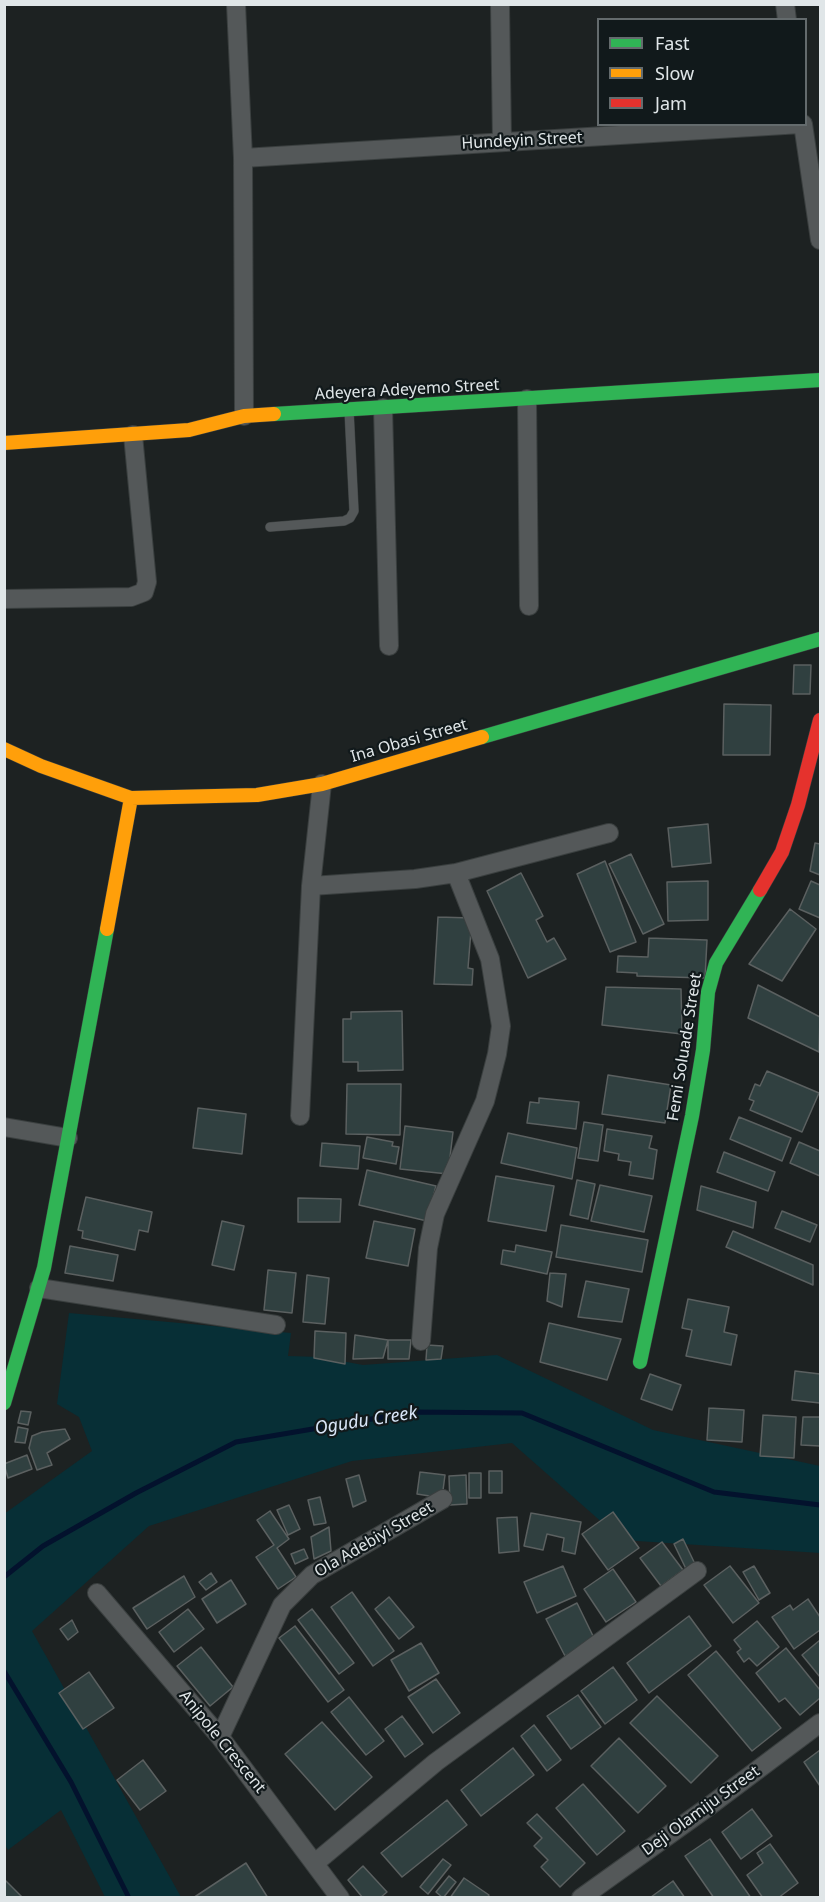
<!DOCTYPE html>
<style>
body{margin:0}
#map{position:relative;width:825px;height:1902px;overflow:hidden;background:#1d2222;font-family:"Noto Sans",sans-serif}
canvas{display:block}
.frame{position:absolute;inset:0;border:6px solid #e0e6e8;pointer-events:none}
.legend{position:absolute;left:597px;top:18px;width:210px;height:108px;box-sizing:border-box;background:#11191b;border:2px solid #646b6d;margin:0;padding:8px 10px;list-style:none;font-size:18px;color:#e0e6e8}
.legend li{display:flex;align-items:center;gap:12px;height:30px}
.legend b{width:30px;border:2px solid #646b6d}
</style>
<div id="map">
<canvas width="825" height="1902"></canvas>
<div class="frame"></div>
<ul class="legend">
<li><b style="height:8px;background:#30b455"></b>Fast</li>
<li><b style="height:8px;background:#ff9f0a"></b>Slow</li>
<li><b style="height:8px;background:#e5322d"></b>Jam</li>
</ul>
</div>
<script>
const ctx = document.querySelector('canvas').getContext('2d');
ctx.lineJoin = 'round';
function fillPath(path, color) { ctx.fillStyle = color; ctx.fill(path, 'evenodd'); }
const shape = rows => new Path2D(rows.map(r => 'M' + r).join(''));
function stroke(path, color, width, dash) { ctx.strokeStyle = color; ctx.lineWidth = width; ctx.lineCap = dash ? 'butt' : 'round'; ctx.setLineDash(dash || []); ctx.stroke(path); }
function drawText(font, color, halo, rows, align = 'center') {
  ctx.font = font + ' "Noto Sans",sans-serif'; ctx.lineWidth = 4.5; ctx.setLineDash([]); ctx.textBaseline = 'middle'; ctx.strokeStyle = halo; ctx.fillStyle = color; for (const [text, x, y, turn = 0] of rows) {
    ctx.save(); ctx.translate(x, y); ctx.rotate((+turn || 0) * Math.PI / 180); ctx.textAlign = isNaN(turn) ? turn : align; if (halo) ctx.strokeText(text, 0, 0); ctx.fillText(text, 0, 0); ctx.restore();
  }
}
fillPath(shape([
 [69,1313,291,1333,288,1356,320,1357,363,1365,497,1355,653,1430,820,1466,820,1553,622,1540,512,1443,352,1461,149,1526,32,1631,181,1897,105,1897,61,1810,8,1850,5,1845,4,1514,92,1451,79,1417,57,1404]
]), '#072f36');
stroke(shape([
 [4,1577,43,1546,136,1493,236,1442,413,1412,522,1413,714,1492,820,1505],
 [4,1671,71,1782,129,1898]
]), '#03122d', 5);
const building = shape([
 [794,665,811,665,810,694,793,694,794,665],
 [724,704,771,705,770,755,723,755,724,704],
 [708,824,711,863,672,867,668,828,708,824],
 [815,843,820,844,820,875,810,871,815,843],
 [631,854,664,924,643,934,609,864,631,854],
 [605,861,636,942,610,952,577,874,605,861],
 [521,873,543,916,536,920,547,942,554,938,566,959,528,978,487,891,521,873],
 [708,881,708,920,668,921,667,882,708,881],
 [811,881,820,885,820,918,799,909,811,881],
 [790,909,816,929,782,981,749,964,790,909],
 [438,917,472,918,468,968,473,969,472,985,434,984,438,917],
 [649,938,707,940,705,978,637,976,637,973,617,972,618,956,648,957,649,938],
 [758,985,820,1017,819,1052,748,1018,758,985],
 [606,987,681,989,682,1034,602,1025,606,987],
 [402,1011,403,1070,358,1071,358,1062,343,1062,343,1019,351,1019,351,1012,402,1011],
 [767,1071,819,1093,802,1132,750,1110,754,1101,749,1099,755,1084,760,1086,767,1071],
 [608,1075,671,1085,665,1123,602,1114,608,1075],
 [347,1084,401,1084,400,1135,346,1134,347,1084],
 [539,1098,579,1102,576,1129,527,1123,530,1102,539,1103,539,1098],
 [198,1108,246,1114,242,1154,193,1148,198,1108],
 [739,1117,791,1138,782,1161,730,1139,739,1117],
 [584,1122,603,1125,598,1161,578,1158,584,1122],
 [405,1126,453,1132,448,1174,400,1169,405,1126],
 [607,1129,652,1136,649,1148,657,1150,653,1179,629,1175,631,1162,618,1160,619,1154,604,1151,607,1129],
 [508,1133,577,1148,572,1179,501,1163,508,1133],
 [367,1137,393,1142,392,1146,399,1147,396,1164,363,1158,367,1137],
 [799,1142,820,1151,820,1176,790,1163,799,1142],
 [322,1143,360,1146,358,1169,320,1166,322,1143],
 [724,1152,775,1172,768,1191,717,1172,724,1152],
 [367,1170,436,1186,427,1221,359,1205,367,1170],
 [496,1176,554,1186,546,1231,488,1221,496,1176],
 [577,1180,595,1184,588,1219,570,1215,577,1180],
 [600,1185,652,1196,644,1232,591,1221,600,1185],
 [701,1186,756,1202,753,1228,697,1210,701,1186],
 [86,1197,152,1212,148,1232,139,1230,135,1250,82,1238,83,1231,78,1230,86,1197],
 [298,1198,341,1199,340,1222,298,1222,298,1198],
 [782,1211,817,1225,810,1242,775,1228,782,1211],
 [222,1221,244,1226,234,1270,212,1265,222,1221],
 [374,1221,415,1229,408,1266,366,1258,374,1221],
 [561,1225,648,1240,642,1272,556,1257,561,1225],
 [733,1231,813,1265,813,1285,726,1247,733,1231],
 [516,1245,552,1252,547,1274,501,1264,503,1250,515,1252,516,1245],
 [70,1246,118,1255,113,1281,65,1273,70,1246],
 [268,1270,296,1273,292,1313,264,1310,268,1270],
 [550,1273,566,1274,562,1307,547,1301,550,1273],
 [307,1275,329,1278,325,1324,303,1322,307,1275],
 [586,1281,629,1289,622,1322,578,1317,586,1281],
 [688,1299,729,1307,724,1332,737,1335,731,1365,686,1356,692,1330,682,1328,688,1299],
 [549,1323,621,1339,607,1380,540,1362,549,1323],
 [315,1331,346,1333,345,1364,314,1358,315,1331],
 [355,1335,388,1340,383,1358,353,1359,355,1335],
 [388,1340,411,1340,409,1359,388,1359,388,1340],
 [427,1345,443,1346,441,1359,426,1360,427,1345],
 [795,1371,820,1374,820,1403,792,1400,795,1371],
 [650,1374,681,1385,672,1410,641,1399,650,1374],
 [709,1408,744,1410,742,1442,707,1440,709,1408],
 [21,1411,31,1412,28,1425,18,1423,21,1411],
 [763,1415,796,1417,794,1458,760,1456,763,1415],
 [803,1417,820,1417,820,1446,801,1445,803,1417],
 [18,1427,28,1429,25,1443,15,1442,18,1427],
 [65,1429,70,1439,47,1453,52,1465,37,1470,29,1448,32,1436,42,1432,65,1429],
 [27,1455,32,1469,8,1478,4,1464,27,1455],
 [489,1471,502,1471,502,1493,489,1493,489,1471],
 [420,1472,445,1475,442,1498,417,1494,420,1472],
 [469,1473,481,1473,481,1498,469,1498,469,1473],
 [359,1475,366,1501,353,1507,346,1479,359,1475],
 [466,1475,467,1504,450,1505,449,1476,466,1475],
 [320,1497,326,1523,314,1525,308,1500,320,1497],
 [289,1505,300,1529,288,1535,277,1510,289,1505],
 [270,1511,289,1539,277,1548,296,1577,278,1589,256,1557,274,1545,257,1520,270,1511],
 [613,1512,639,1548,608,1570,582,1534,613,1512],
 [531,1513,581,1522,575,1554,562,1551,564,1538,547,1534,543,1550,524,1546,531,1513],
 [517,1517,519,1551,499,1553,497,1518,517,1517],
 [329,1527,331,1551,314,1559,311,1537,329,1527],
 [683,1539,696,1566,687,1571,674,1544,683,1539],
 [662,1542,683,1570,661,1586,640,1558,662,1542],
 [304,1549,308,1558,295,1564,291,1554,304,1549],
 [563,1566,576,1596,537,1613,524,1582,563,1566],
 [730,1566,759,1603,733,1623,704,1585,730,1566],
 [754,1566,770,1593,759,1600,743,1572,754,1566],
 [613,1569,636,1602,606,1622,584,1589,613,1569],
 [211,1573,217,1582,206,1590,199,1582,211,1573],
 [184,1576,195,1597,147,1629,133,1608,184,1576],
 [231,1580,246,1604,217,1623,202,1599,231,1580],
 [352,1592,394,1651,373,1666,331,1607,352,1592],
 [389,1597,414,1627,399,1639,375,1609,389,1597],
 [808,1599,820,1617,820,1630,794,1649,772,1617,790,1605,793,1610,808,1599],
 [577,1603,595,1640,565,1656,546,1619,577,1603],
 [188,1609,204,1629,174,1652,159,1632,188,1609],
 [312,1609,354,1663,339,1674,298,1620,312,1609],
 [689,1616,711,1646,649,1693,627,1663,689,1616],
 [72,1620,78,1632,68,1640,60,1629,72,1620],
 [757,1621,779,1647,757,1666,749,1658,744,1662,737,1652,741,1649,734,1640,757,1621],
 [295,1626,344,1690,328,1702,279,1638,295,1626],
 [820,1640,820,1677,802,1655,820,1640],
 [421,1643,439,1673,409,1691,391,1660,421,1643],
 [201,1647,233,1687,210,1706,177,1666,201,1647],
 [786,1648,820,1690,820,1698,800,1715,785,1698,779,1702,756,1673,786,1648],
 [716,1651,781,1728,752,1751,688,1675,716,1651],
 [613,1667,637,1700,605,1724,581,1691,613,1667],
 [89,1672,114,1708,83,1729,59,1693,89,1672],
 [436,1679,460,1713,433,1733,408,1697,436,1679],
 [578,1695,601,1727,571,1749,547,1716,578,1695],
 [657,1696,718,1756,691,1783,630,1723,657,1696],
 [349,1697,384,1741,366,1755,331,1712,349,1697],
 [402,1716,423,1744,405,1757,385,1729,402,1716],
 [322,1722,372,1777,335,1810,285,1754,322,1722],
 [534,1725,561,1760,547,1771,521,1736,534,1725],
 [619,1738,666,1786,638,1813,591,1766,619,1738],
 [513,1748,534,1775,481,1816,461,1790,513,1748],
 [820,1750,820,1786,804,1762,820,1750],
 [143,1760,166,1791,140,1810,117,1780,143,1760],
 [583,1784,625,1831,597,1855,556,1808,583,1784],
 [447,1800,467,1825,402,1877,381,1853,447,1800],
 [752,1809,772,1836,741,1859,722,1832,752,1809],
 [537,1814,585,1863,560,1887,541,1867,548,1860,534,1846,542,1838,527,1823,537,1814],
 [710,1839,751,1898,714,1898,685,1856,710,1839],
 [770,1844,798,1883,778,1898,763,1898,747,1875,763,1863,757,1853,770,1844],
 [443,1859,451,1865,428,1894,420,1887,443,1859],
 [246,1863,268,1898,193,1898,246,1863],
 [363,1866,387,1892,380,1898,363,1898,348,1880,363,1866],
 [449,1876,456,1882,443,1898,436,1892,449,1876],
 [464,1878,489,1895,487,1898,450,1898,464,1878],
 [4,1879,23,1898,4,1898,4,1879],
 [673,1881,685,1898,652,1898,651,1897,673,1881]
]);
fillPath(building, '#304040');
stroke(building, '#5b6060', 1.5);
const lane = shape([
 [270,527,344,521,350,518,354,511,349,410]
]);
const street = shape([
 [236,4,243,158,244,416],
 [500,4,502,142],
 [785,4,787,20],
 [803,124,820,240],
 [243,158,801,124],
 [527,399,529,606],
 [383,408,389,646],
 [4,599,131,597,144,592,147,582,133,435],
 [311,886,415,879,456,873,609,833],
 [300,1116,311,886,322,784],
 [4,1127,68,1138],
 [39,1288,276,1325],
 [421,1341,428,1248,435,1214,485,1101,497,1054,501,1026,490,959,456,873],
 [97,1593,220,1737,340,1898],
 [220,1737,282,1605,312,1575,443,1499],
 [315,1863,436,1762,697,1571],
 [581,1898,708,1807,820,1723]
]);
const fast = shape([
 [274,414,820,380],
 [482,737,820,639],
 [640,1362,692,1116,703,1050,708,992,716,963,760,890],
 [4,1403,44,1268,107,929]
]);
const slow = shape([
 [4,443,189,430,244,416,274,414],
 [4,749,41,766,131,798,257,795,322,784,482,737],
 [107,929,131,798]
]);
const jam = shape([
 [760,890,782,852,798,805,820,720]
]);
stroke(lane, '#3a3f3f', 10);
stroke(street, '#3a3f3f', 20);
stroke(fast, '#3a3f3f', 15);
stroke(slow, '#3a3f3f', 15);
stroke(jam, '#3a3f3f', 15);
stroke(lane, '#545859', 9);
stroke(street, '#545859', 18);
stroke(fast, '#30b455', 14);
stroke(slow, '#ff9f0a', 14);
stroke(jam, '#e5322d', 14);
drawText('16px', '#e0e6e8', '#11191b', [
 ["Hundeyin Street",522,141,-3],
 ["Adeyera Adeyemo Street",407,390,-3],
 ["Ina Obasi Street",409,741,-16],
 ["Femi Soluade Street",685,1047,-81],
 ["Ola Adebiyi Street",374,1540,-30],
 ["Anipole Crescent",222,1742,51],
 ["Deji Olamiju Street",701,1811,-36]
]);
drawText('italic 18px', '#d8e5f7', '#11191b', [
 ["Ogudu Creek",366,1421,-9]
]);
</script>
